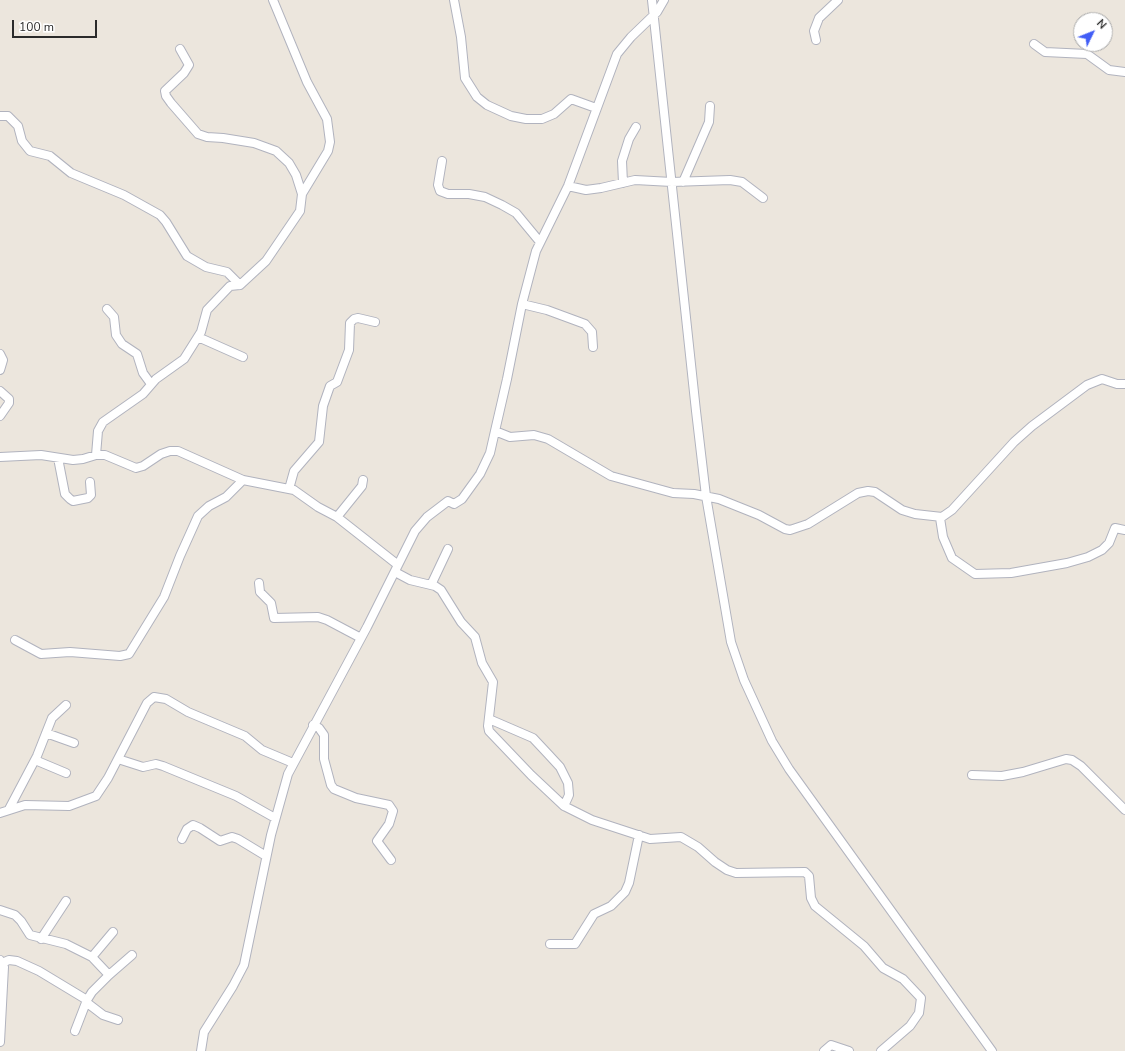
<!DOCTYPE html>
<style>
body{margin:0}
#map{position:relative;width:1125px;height:1051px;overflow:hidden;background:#ece6dd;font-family:"Nunito Sans",sans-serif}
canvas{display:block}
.north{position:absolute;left:1073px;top:12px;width:40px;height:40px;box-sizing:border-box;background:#fff;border:1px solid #aaa;border-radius:50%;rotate:47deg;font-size:11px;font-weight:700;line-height:16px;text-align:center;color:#2b2b2b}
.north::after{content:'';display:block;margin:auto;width:14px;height:18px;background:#415df6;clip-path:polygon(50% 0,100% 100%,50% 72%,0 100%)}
.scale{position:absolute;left:12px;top:20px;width:85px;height:18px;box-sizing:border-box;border:2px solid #2b2b2b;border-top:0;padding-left:5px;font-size:12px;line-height:14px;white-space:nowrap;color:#2b2b2b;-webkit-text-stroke:3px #fff;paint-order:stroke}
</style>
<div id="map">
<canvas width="1125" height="1051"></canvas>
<div class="north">N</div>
<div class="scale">100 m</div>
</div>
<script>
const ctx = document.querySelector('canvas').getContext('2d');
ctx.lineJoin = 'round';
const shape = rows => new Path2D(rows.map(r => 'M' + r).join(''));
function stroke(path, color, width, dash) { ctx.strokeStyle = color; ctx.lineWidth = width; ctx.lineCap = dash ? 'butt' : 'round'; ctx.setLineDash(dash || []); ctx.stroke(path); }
const minor = shape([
 [454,0,461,37,465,78,477,97,487,105,511,116,526,119,542,119,554,114,571,99,596,108],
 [652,0,696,411,706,496,731,642,744,680,772,741,789,769,992,1051],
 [816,40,814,31,819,18,838,0],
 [1034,44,1045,52,1087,54,1109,70,1125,72],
 [180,49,189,65,184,73,165,91,166,96,171,103,198,134,207,137,223,138,254,143,276,151,289,163,296,175,302,194],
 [0,116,8,116,18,126,22,141,30,151,50,156,71,173,124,195,160,215,166,222,187,256,206,267,227,272,240,285],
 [442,161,438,185,440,191,448,194,469,194,485,197,502,205,516,213,540,242],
 [683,182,709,122,710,106],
 [623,183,622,161,629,139,636,127],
 [568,186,586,190,601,188,635,180,672,182,730,180,742,182,763,198],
 [522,304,547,310,585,324,592,332,593,347],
 [107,309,114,317,116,335,122,344,137,354,143,373,151,384],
 [198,337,243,357],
 [0,354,3,360,0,370],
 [0,391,9,399,9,403,0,416],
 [495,431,510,437,534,435,548,439,611,476,673,493,694,494,719,499,759,515,785,529,790,530,808,524,858,493,868,491,875,492,902,510,915,514,942,517,952,510,1014,442,1032,426,1087,385,1102,379,1117,384,1125,384],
 [96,455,98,431,103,422,143,394,156,379,184,359,201,332,207,310,230,286,240,285,266,261,300,211,302,194,328,151,330,142,327,119,307,82,273,0],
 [0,457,41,455,73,460,83,459,96,455,105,455,136,468,143,466,161,454,170,451,178,451,243,480,294,490,318,507,337,517,398,565],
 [58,458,65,494,70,499,73,501,88,498,91,495,90,482],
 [289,489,294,471,319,442,323,406,330,386,337,382,349,350,350,323,354,319,358,318,375,322],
 [337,517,362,486,363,480],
 [940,518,943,537,952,558,975,574,1011,573,1067,563,1088,557,1102,550,1109,543,1115,528,1125,530],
 [395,572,410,580,435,586,441,590,461,622,475,637,482,663,493,682,488,726,489,731,531,775,564,806,592,820,650,839,681,837,698,847,715,862,727,870,736,873,805,872,809,876,811,898,815,906,864,946,883,968,903,979,921,998,919,1013,910,1026,881,1051],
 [259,583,260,592,271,603,274,618,318,617,327,620,361,638],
 [431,585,448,549],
 [15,640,41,654,70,652,120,656,129,654,164,597,180,556,198,516,209,506,226,497,243,480],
 [489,719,533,738,548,754,560,767,568,783,569,795,564,806],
 [313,725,319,728,324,735,324,759,331,785,334,789,356,798,389,805,393,811,389,824,377,841,391,860],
 [46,733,74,743],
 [118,759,143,767,156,764,163,766,236,796,275,818],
 [35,760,66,773],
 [972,775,1002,776,1023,772,1066,759,1072,760,1081,766,1125,810],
 [9,809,37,756,52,718,66,705],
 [0,813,25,805,69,806,96,796,108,778,147,703,154,697,166,699,188,712,245,736,262,750,293,763],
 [182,839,187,829,193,825,200,828,220,841,232,837,238,839,266,856],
 [0,910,15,915,21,921,30,935,66,944,92,957,109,975],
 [41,939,66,901],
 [550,944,575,944,594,914,611,906,625,892,629,883,639,835],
 [92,957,113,932],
 [0,960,4,967,0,1042],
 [2,963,9,960,17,961,39,971,87,1000,75,1031],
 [87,1000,92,992,109,975,132,955],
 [86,1002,103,1015,118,1020],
 [201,1051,204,1032,233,986,244,965,271,835,288,774,367,627,415,531,427,517,448,501,454,504,462,499,480,474,490,453,495,431,507,379,522,304,536,251,568,186,617,54,631,37,657,12,664,0],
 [824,1051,831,1045,849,1051]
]);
stroke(minor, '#b1b3be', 10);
stroke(minor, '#fff', 8);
</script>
